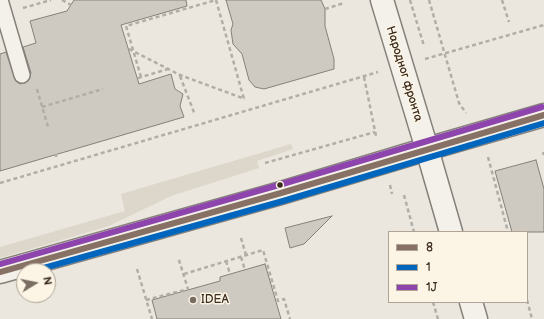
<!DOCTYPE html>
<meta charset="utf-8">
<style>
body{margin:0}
#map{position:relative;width:544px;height:319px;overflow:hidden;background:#ebe7de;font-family:"Balsamiq Sans",sans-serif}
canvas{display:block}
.legend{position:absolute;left:388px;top:231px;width:140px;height:72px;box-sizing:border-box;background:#fcf5e5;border:1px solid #afa495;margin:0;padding:5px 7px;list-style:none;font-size:12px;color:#3b2a1e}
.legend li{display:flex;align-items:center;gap:8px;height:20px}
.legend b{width:20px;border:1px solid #afa495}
.north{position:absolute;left:16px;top:263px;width:40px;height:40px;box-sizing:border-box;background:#fcf5e5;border:1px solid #afa495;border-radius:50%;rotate:80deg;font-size:11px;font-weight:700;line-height:16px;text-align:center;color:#3b2a1e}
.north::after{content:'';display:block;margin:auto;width:14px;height:18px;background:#796c61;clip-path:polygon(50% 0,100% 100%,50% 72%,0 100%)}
</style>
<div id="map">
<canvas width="544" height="319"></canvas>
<ul class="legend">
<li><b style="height:5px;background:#867164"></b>8</li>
<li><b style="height:5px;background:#0065bd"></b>1</li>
<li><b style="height:5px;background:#8e44ad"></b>1J</li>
</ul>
<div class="north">N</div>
</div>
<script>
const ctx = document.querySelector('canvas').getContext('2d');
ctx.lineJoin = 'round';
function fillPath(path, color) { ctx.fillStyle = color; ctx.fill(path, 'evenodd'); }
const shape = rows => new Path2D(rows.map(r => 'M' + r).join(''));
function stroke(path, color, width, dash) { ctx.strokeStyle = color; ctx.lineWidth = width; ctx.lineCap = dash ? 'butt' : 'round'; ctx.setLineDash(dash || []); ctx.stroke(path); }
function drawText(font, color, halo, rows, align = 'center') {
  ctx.font = font + ' "Balsamiq Sans",sans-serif'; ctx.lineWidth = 3; ctx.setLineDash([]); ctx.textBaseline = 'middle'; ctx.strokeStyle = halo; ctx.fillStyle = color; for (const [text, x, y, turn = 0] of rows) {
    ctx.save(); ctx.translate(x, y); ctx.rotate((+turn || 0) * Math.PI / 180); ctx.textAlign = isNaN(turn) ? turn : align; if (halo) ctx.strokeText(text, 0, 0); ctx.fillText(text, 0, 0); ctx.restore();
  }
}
fillPath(shape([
 [291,144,293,149,257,161,259,168,171,196,109,226,0,258,0,247,125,211,121,194]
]), '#ddd6ca');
const building = shape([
 [74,0,186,0,187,6,121,25,139,84,171,74,175,89,183,94,180,106,184,117,0,171,0,54,6,52,16,81,20,84,28,81,31,73,23,47,36,43,30,21,67,11,74,0],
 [226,0,321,0,325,9,325,26,334,59,334,69,264,89,255,87,249,80,242,54,233,44,231,30,233,24,226,0],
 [536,160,544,189,544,232,512,232,495,171,536,160],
 [332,216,304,244,290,248,285,228,332,216],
 [265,264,281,319,157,319,152,300,220,281,220,277,265,264]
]);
fillPath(building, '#cecac2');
stroke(building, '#858079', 1);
const service = shape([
 [0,0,22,75]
]);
const minor = shape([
 [0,272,281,193,427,149,451,232],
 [471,302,476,319]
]);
const tertiary = shape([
 [382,0,427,149,544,115]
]);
stroke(service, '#858079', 18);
stroke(minor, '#858079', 25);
stroke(tertiary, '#858079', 25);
stroke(shape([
 [62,0,71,5],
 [216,0,244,99],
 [410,0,424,46],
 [429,0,459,103,466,113],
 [502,0,509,22],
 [23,8,51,0],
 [325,9,344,3],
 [129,49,180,75,245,99],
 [425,59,544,25],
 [180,76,195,115],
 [141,77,126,26,216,0],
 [364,77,376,136],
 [138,78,168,69],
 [37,89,48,127],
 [42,107,103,89],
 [543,152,544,155],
 [56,154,56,157],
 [488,157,508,232],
 [265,163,375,132],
 [0,183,378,72],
 [390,185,392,194],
 [404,195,414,232],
 [241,238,246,255],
 [241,257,245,270],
 [226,261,230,274],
 [137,269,152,319],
 [184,274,263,250,278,301,284,299,290,319],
 [146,300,188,289,178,257],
 [527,300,532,319],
 [433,302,438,319]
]), '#b1ada7', 2.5, [4, 3]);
stroke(service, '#f4f0ea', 15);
stroke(minor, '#f4f0ea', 22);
stroke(tertiary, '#f4f0ea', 22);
stroke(shape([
 [0,272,281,193,544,115]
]), '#867164', 6);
stroke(shape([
 [33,271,283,201,544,123]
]), '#0065bd', 6);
stroke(shape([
 [0,264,279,185,542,107]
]), '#8e44ad', 6);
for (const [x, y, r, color] of [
 [280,185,3.5,"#3b2a1e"],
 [193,300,4,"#796c61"]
]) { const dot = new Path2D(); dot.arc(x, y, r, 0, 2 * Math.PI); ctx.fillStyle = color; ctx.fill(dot); stroke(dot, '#fcf5e5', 1.5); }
drawText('12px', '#3b2a1e', '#fcf5e5', [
 ["Народног фронта",404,74,73]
]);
drawText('12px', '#3b2a1e', '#fcf5e5', [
 ["IDEA",201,300]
], 'left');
</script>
